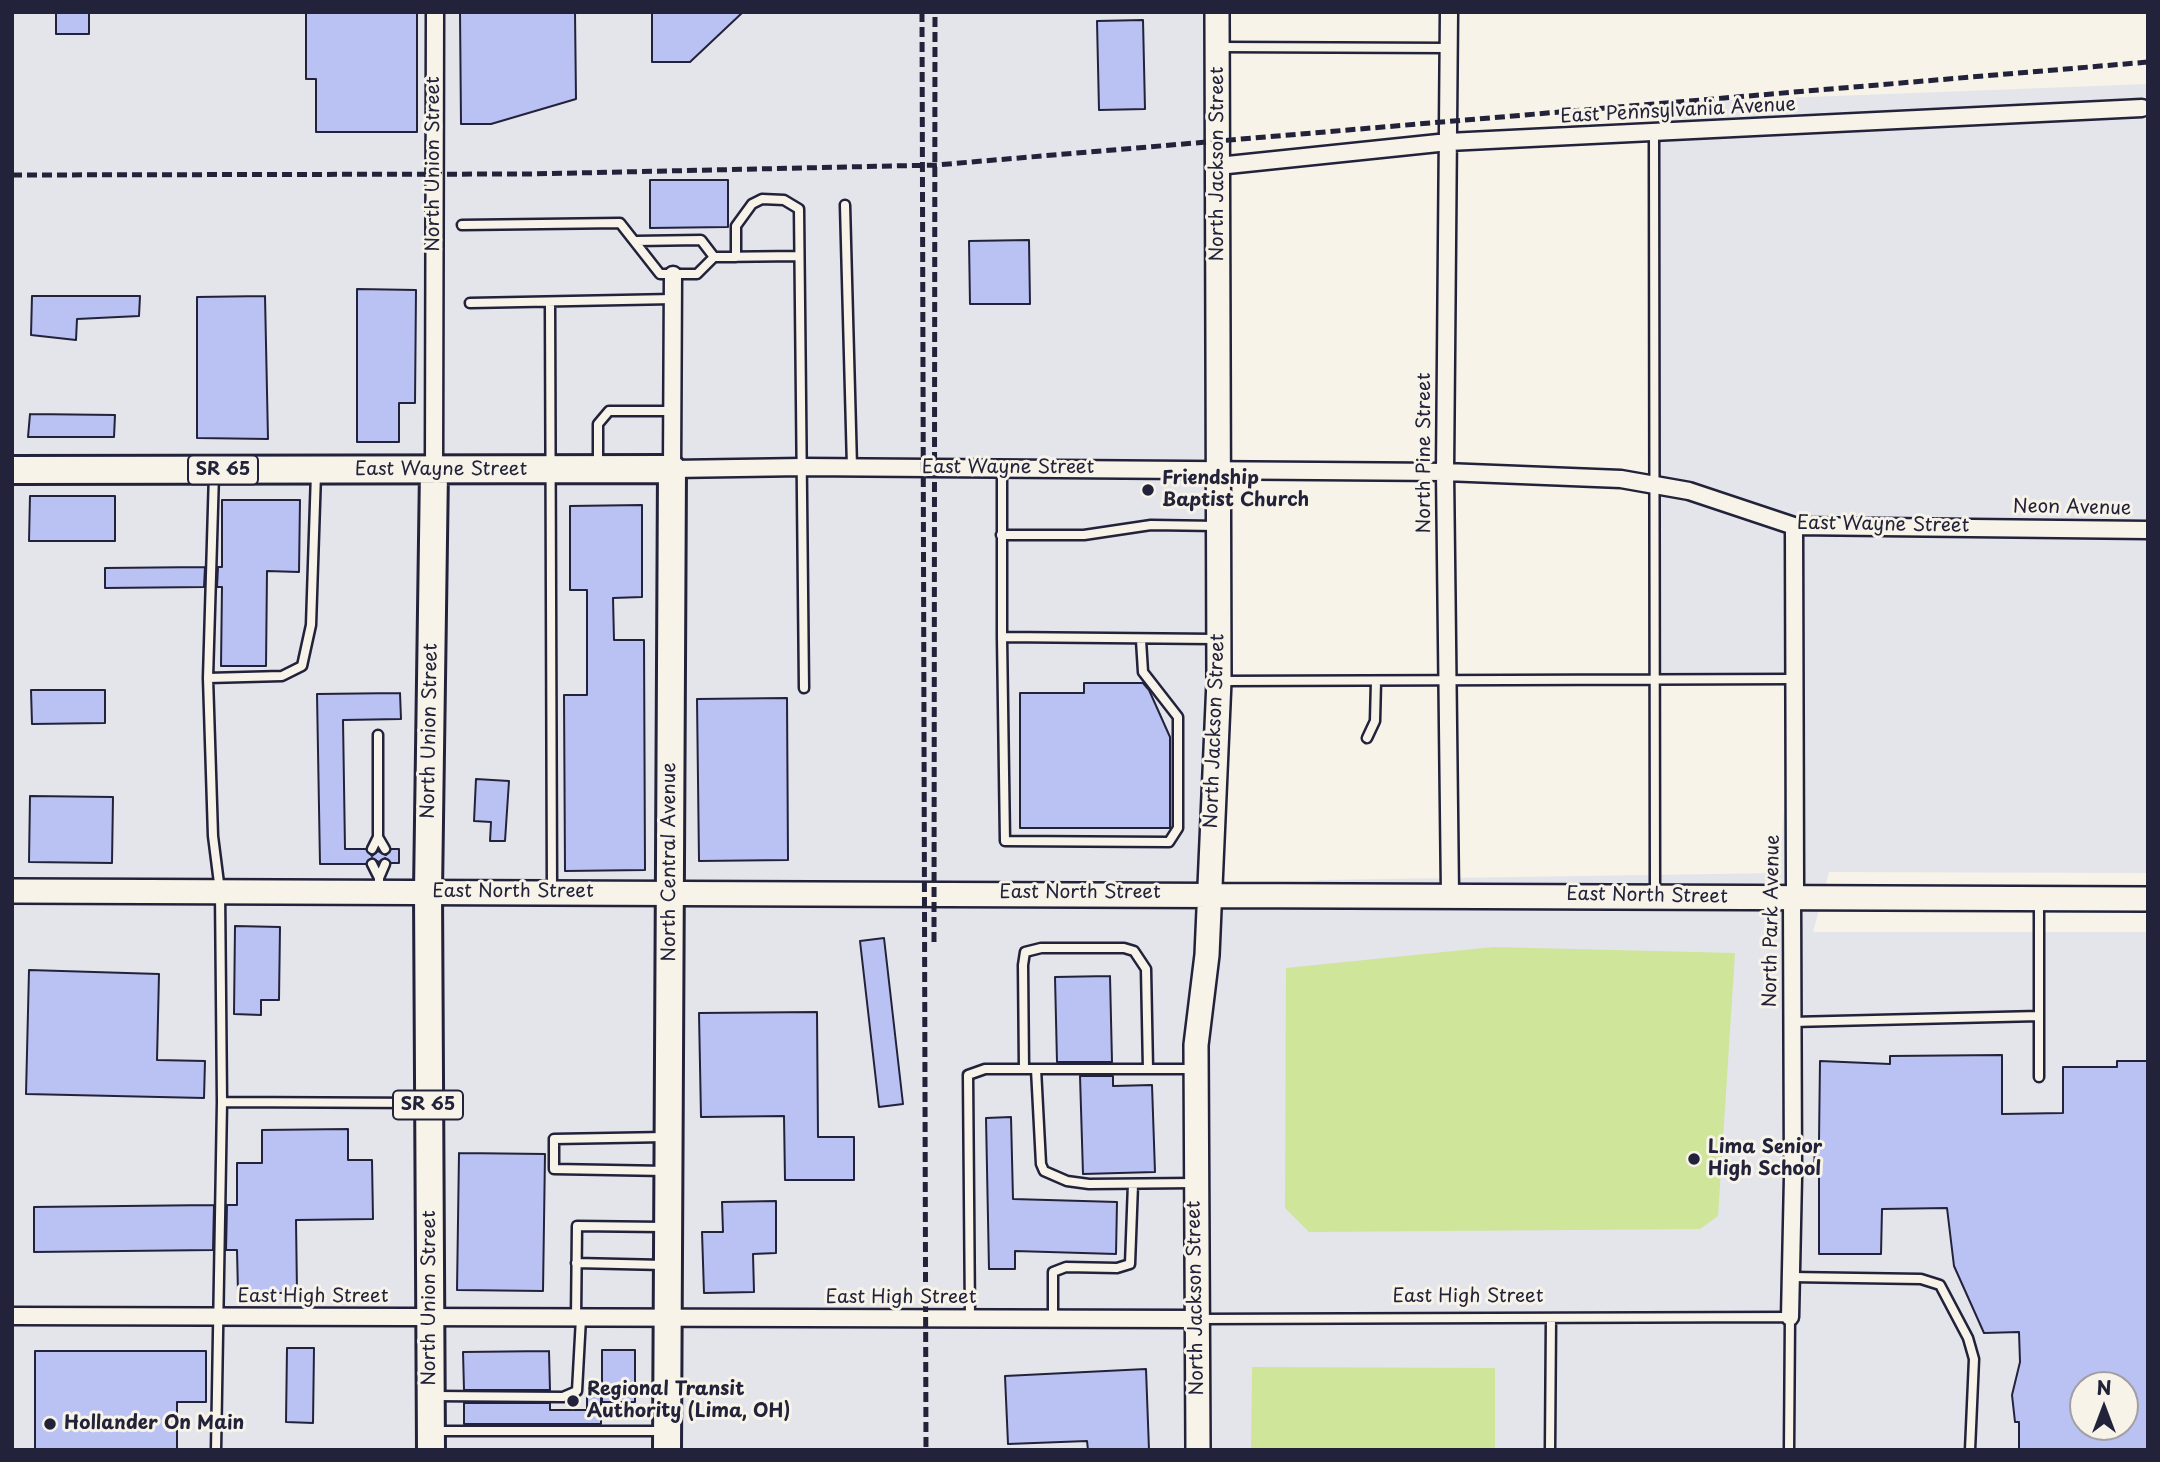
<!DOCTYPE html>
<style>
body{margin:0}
#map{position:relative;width:2160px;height:1462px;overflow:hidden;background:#f7f3e8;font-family:"Playpen Sans",sans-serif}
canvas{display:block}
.frame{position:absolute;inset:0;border:14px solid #22223b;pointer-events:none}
.north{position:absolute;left:2069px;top:1371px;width:70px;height:70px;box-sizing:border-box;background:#f7f3e8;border:2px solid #a29fa3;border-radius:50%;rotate:0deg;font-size:19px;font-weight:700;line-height:28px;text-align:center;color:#22223b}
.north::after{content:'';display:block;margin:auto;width:24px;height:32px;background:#22223b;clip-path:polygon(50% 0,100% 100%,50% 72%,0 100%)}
</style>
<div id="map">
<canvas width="2160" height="1462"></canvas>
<div class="frame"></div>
<div class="north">N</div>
</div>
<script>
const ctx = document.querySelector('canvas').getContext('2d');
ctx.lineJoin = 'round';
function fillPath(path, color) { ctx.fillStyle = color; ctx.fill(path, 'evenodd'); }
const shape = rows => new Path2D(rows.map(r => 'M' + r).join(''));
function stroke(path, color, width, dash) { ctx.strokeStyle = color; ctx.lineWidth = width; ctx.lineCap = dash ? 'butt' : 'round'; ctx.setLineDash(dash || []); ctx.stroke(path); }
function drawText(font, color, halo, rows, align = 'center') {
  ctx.font = font + ' "Playpen Sans",sans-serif'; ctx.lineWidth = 6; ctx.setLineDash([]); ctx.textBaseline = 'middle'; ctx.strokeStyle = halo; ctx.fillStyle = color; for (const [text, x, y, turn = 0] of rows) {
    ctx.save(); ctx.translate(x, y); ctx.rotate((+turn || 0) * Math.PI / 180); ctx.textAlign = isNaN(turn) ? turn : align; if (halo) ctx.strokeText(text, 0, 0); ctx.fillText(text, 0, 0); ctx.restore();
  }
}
fillPath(shape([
 [12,12,1217,12,1210,894,1321,880,1779,873,1794,680,1655,680,1654,132,1679,102,2148,84,2148,873,1829,872,1813,932,2148,932,2148,1450,12,1450],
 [2083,1385,2125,1385,2125,1427,2083,1427]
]), '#e4e4eb');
fillPath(shape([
 [1493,947,1735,953,1718,1216,1700,1229,1309,1232,1285,1208,1286,968],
 [1252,1367,1495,1368,1495,1450,1251,1450]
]), '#cee59a');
const building = shape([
 [56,12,89,12,89,34,56,34,56,12],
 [306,12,417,12,417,132,316,132,316,79,306,79,306,12],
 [460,12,575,12,576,99,491,124,461,124,460,12],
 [652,12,743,12,690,62,652,62,652,12],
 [1143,20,1145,109,1099,110,1097,21,1143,20],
 [650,180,728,180,728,227,650,228,650,180],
 [1029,240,1030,304,970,304,969,241,1029,240],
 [357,289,416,290,415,403,399,403,399,442,357,442,357,289],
 [32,296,140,296,139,316,77,319,76,340,31,335,32,296],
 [265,296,268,439,197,438,197,297,265,296],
 [30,414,115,415,114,437,28,437,30,414],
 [30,496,115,496,115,541,29,541,30,496],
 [222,500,300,500,299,572,267,571,266,666,221,666,222,587,217,587,218,567,222,567,222,500],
 [642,505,642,597,613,598,614,640,644,640,645,870,565,871,564,695,587,695,587,590,570,590,570,506,642,505],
 [205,567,204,587,105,588,105,568,205,567],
 [1084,683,1143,683,1149,690,1170,737,1170,828,1020,828,1020,693,1084,693,1084,683],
 [31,690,105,690,105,723,32,724,31,690],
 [400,693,401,719,343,720,345,849,366,849,372,856,378,851,386,855,391,849,399,849,399,863,391,863,385,858,379,862,372,858,366,864,320,864,317,694,400,693],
 [787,698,788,860,699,861,697,699,787,698],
 [476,779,509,781,505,841,490,841,491,822,474,821,476,779],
 [30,796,113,797,112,863,29,862,30,796],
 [235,926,280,927,279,1000,261,1000,261,1015,234,1014,235,926],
 [884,938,903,1104,879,1107,860,941,884,938],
 [29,970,159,974,157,1060,205,1061,204,1098,26,1094,29,970],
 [1110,976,1112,1062,1057,1062,1055,977,1110,976],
 [817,1012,818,1137,854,1137,854,1180,785,1180,784,1116,701,1117,699,1013,817,1012],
 [2002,1055,2002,1114,2063,1113,2063,1067,2117,1067,2117,1061,2148,1061,2148,1449,2019,1450,2019,1422,2015,1422,2012,1395,2020,1362,2019,1332,1984,1333,1954,1266,1947,1208,1882,1209,1881,1254,1819,1254,1819,1173,1814,1173,1815,1141,1819,1141,1820,1061,1890,1064,1890,1056,2002,1055],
 [2083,1385,2125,1385,2125,1427,2083,1427,2083,1385],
 [1080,1076,1113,1076,1113,1086,1152,1085,1155,1172,1083,1174,1080,1076],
 [1011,1117,1013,1199,1117,1202,1116,1254,1015,1251,1015,1269,989,1269,986,1118,1011,1117],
 [348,1129,348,1160,372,1160,373,1219,296,1220,297,1293,238,1293,237,1250,226,1250,227,1205,237,1205,237,1163,262,1163,262,1130,348,1129],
 [459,1153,545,1154,543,1291,457,1290,459,1153],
 [776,1201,776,1253,753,1254,754,1292,704,1293,702,1232,723,1232,722,1202,776,1201],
 [214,1205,213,1250,34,1252,34,1207,214,1205],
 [287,1348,314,1348,313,1423,286,1422,287,1348],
 [602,1350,635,1350,635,1402,602,1402,602,1350],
 [35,1351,206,1351,206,1402,177,1402,177,1450,35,1450,35,1351],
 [549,1351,550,1390,464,1390,463,1352,549,1351],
 [1146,1369,1149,1450,1088,1450,1087,1441,1008,1444,1005,1376,1146,1369],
 [587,1389,601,1389,601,1424,464,1424,464,1403,550,1403,550,1410,587,1410,587,1389]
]);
fillPath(building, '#b9c2f3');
stroke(building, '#22223b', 2);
const lane = shape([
 [1220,47,1448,48],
 [1654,132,1655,895],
 [845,205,852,467],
 [462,225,620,223,660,274,697,274,714,257,799,256],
 [636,241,701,240,714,257],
 [736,257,736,226,752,204,762,199,784,200,799,209,804,688],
 [550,302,552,890],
 [470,303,673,299],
 [598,467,598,424,609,411,672,411],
 [1002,468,1002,637,1215,639],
 [214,473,208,678,213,836,220,891,222,1102,216,1450],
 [1001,535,1084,535,1151,525,1218,526],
 [1002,637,1005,841,1169,842,1178,828,1178,717,1143,672,1141,640],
 [208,678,282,676,302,666,311,625,316,473],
 [1223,681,1794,679],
 [1367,738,1375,721,1376,681],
 [378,837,385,849],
 [372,849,378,837,378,735],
 [372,864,379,878,379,891],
 [379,878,385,864],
 [1792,1022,2039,1016],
 [1024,1069,1023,965,1025,952,1041,948,1124,948,1134,951,1146,969,1148,1069],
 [1036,1069,1041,1164,1044,1171,1067,1181,1089,1184,1195,1183],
 [2039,1077,2039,900],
 [222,1102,426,1103],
 [666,1171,554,1169,554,1139,666,1137],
 [576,1263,664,1265],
 [1791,1277,1921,1279,1940,1285,1968,1338,1974,1359,1970,1450],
 [576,1318,577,1226,663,1227],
 [970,1319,968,1075,985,1069,1195,1069],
 [1053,1319,1053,1272,1066,1267,1117,1268,1130,1264,1133,1184],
 [1199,1319,1790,1317,1789,1450],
 [434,1396,563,1397,577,1391,581,1318],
 [434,1431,662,1431],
 [1550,1450,1551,1318]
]);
const street = shape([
 [1449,12,1445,472,1450,894],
 [1218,166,1448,142,2142,108],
 [673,275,672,469,803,467,1445,472,1621,479,1689,491,1794,526,2148,530],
 [434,470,435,12],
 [12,1316,1196,1319],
 [1790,1317,1793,1177,1792,900,1795,887,1794,526]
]);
const secondary = shape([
 [12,891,2148,899],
 [1198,1450,1196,1045,1207,955,1219,681,1217,12]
]);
const primary = shape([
 [12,470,672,469,667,1450],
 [431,1450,428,891,434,470]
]);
stroke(lane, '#22223b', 13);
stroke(street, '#22223b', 21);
stroke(secondary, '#22223b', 28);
stroke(primary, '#22223b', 32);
stroke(lane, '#f7f3e8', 8);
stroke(street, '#f7f3e8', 16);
stroke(secondary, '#f7f3e8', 23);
stroke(primary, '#f7f3e8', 26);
stroke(shape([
 [922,12,926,1450],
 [12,175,530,174,936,165,2148,62],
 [934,942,935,12]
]), '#22223b', 5, [10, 5]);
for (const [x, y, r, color] of [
 [1148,490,7,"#22223b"],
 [1694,1159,7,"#22223b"],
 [573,1401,7,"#22223b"],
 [50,1424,7,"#22223b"]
]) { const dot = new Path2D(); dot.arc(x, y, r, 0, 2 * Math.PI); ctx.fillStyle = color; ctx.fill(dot); stroke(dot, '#f7f3e8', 2.5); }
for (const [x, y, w] of [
 [223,470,70],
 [428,1105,70]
]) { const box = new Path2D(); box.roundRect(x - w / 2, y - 14.5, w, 29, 5); ctx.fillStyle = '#f7f3e8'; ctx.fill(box); stroke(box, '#22223b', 2); }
drawText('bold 18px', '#22223b', null, [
 ["SR 65",223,470],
 ["SR 65",428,1105]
]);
drawText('19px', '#22223b', '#f7f3e8', [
 ["East Pennsylvania Avenue",1678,111,-3],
 ["North Union Street",434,164,-90],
 ["North Jackson Street",1218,164,-90],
 ["North Pine Street",1425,453,-90],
 ["East Wayne Street",1008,468],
 ["East Wayne Street",441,470],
 ["Neon Avenue",2072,508,1],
 ["East Wayne Street",1883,525,1],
 ["North Union Street",430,731,-89],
 ["North Jackson Street",1215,731,-88],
 ["North Central Avenue",670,862,-90],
 ["East North Street",513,892],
 ["East North Street",1080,893],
 ["East North Street",1647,896,1],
 ["North Park Avenue",1772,921,-89],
 ["East High Street",313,1297],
 ["East High Street",1468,1297],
 ["North Union Street",430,1298,-90],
 ["East High Street",901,1298],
 ["North Jackson Street",1196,1298,-91]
]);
drawText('bold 19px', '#22223b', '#f7f3e8', [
 ["Friendship",1162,479],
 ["Baptist Church",1162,501],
 ["Lima Senior",1708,1148],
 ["High School",1708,1170],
 ["Regional Transit",587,1390],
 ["Authority (Lima, OH)",587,1412],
 ["Hollander On Main",64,1424]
], 'left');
</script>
